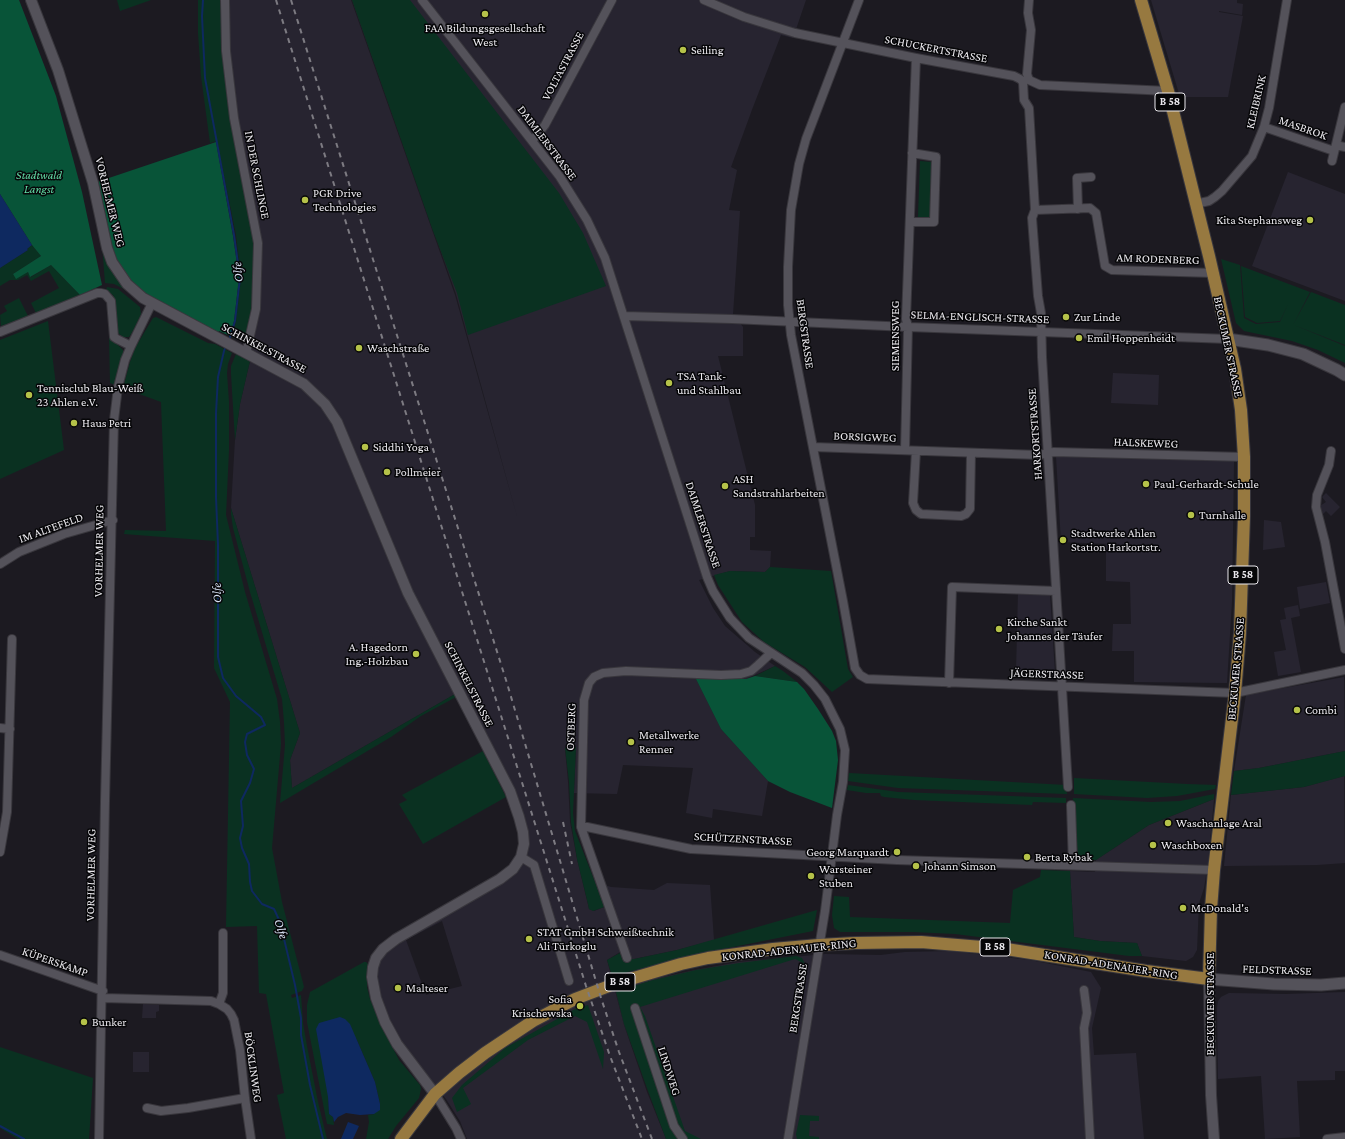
<!DOCTYPE html>
<meta charset="utf-8">
<style>
body{margin:0}
canvas{display:block;background:#1c1a21}
</style>
<canvas width="1345" height="1139"></canvas>
<script>
const ctx = document.querySelector('canvas').getContext('2d');
ctx.lineJoin = 'round';
function fillPath(path, color) { ctx.fillStyle = color; ctx.fill(path, 'evenodd'); }
const shape = rows => new Path2D(rows.map(r => 'M' + r).join(''));
function stroke(path, color, width, dash) { ctx.strokeStyle = color; ctx.lineWidth = width; ctx.lineCap = dash ? 'butt' : 'round'; ctx.setLineDash(dash || []); ctx.stroke(path); }
function drawText(font, color, halo, rows, align = 'center') {
  ctx.font = font + ' "Crimson Pro",serif'; ctx.lineWidth = 3; ctx.setLineDash([]); ctx.textBaseline = 'middle'; ctx.strokeStyle = halo; ctx.fillStyle = color; for (const [text, x, y, turn = 0] of rows) {
    ctx.save(); ctx.translate(x, y); ctx.rotate((+turn || 0) * Math.PI / 180); ctx.textAlign = isNaN(turn) ? turn : align; if (halo) ctx.strokeText(text, 0, 0); ctx.fillText(text, 0, 0); ctx.restore();
  }
}
fillPath(shape([
 [221,0,351,0,455,295,518,520,456,294,352,0,806,0,793,38,781,35,753,107,731,167,737,170,729,210,740,211,733,314,743,327,743,356,718,356,755,505,755,537,750,537,750,550,771,551,770,567,765,572,730,571,699,580,713,608,725,626,755,652,775,666,746,679,696,679,721,729,768,781,762,816,713,809,712,818,686,813,693,768,623,765,617,794,574,793,576,748,565,749,568,782,570,822,577,859,589,909,594,911,604,907,595,882,611,887,654,890,667,883,710,885,714,940,677,950,634,959,623,959,620,952,607,960,624,1025,647,1092,666,1139,467,1139,460,1121,446,1099,401,1042,389,1021,379,995,376,978,379,961,386,952,399,942,501,883,517,872,525,860,526,830,455,694,292,788,290,760,300,733,231,508,235,440,240,404,250,361,243,358,252,308,255,243,230,119,222,51],
 [442,921,462,986,426,995,406,940],
 [1151,0,1237,0,1237,3,1243,4,1242,15,1219,11,1219,12,1243,16,1228,97,1180,97],
 [1288,172,1345,194,1345,301,1252,266],
 [1113,373,1159,375,1158,405,1111,403],
 [1056,456,1234,461,1232,601,1227,683,1134,682,1134,651,1112,651,1113,624,1131,624,1130,582,1106,581,1106,544,1135,545,1061,542],
 [1326,493,1340,507,1331,516,1326,511,1323,514,1320,506,1326,502,1322,497],
 [1264,520,1281,522,1285,547,1263,550],
 [1326,582,1330,603,1300,609,1297,587],
 [1018,593,1050,594,1055,673,1016,672],
 [1298,605,1300,616,1291,618,1301,672,1278,676,1274,652,1286,650,1280,620,1286,619,1284,608],
 [1344,677,1345,751,1259,768,1234,771,1246,695],
 [1344,776,1345,863,1317,865,1224,866,1231,795,1304,787],
 [1214,799,1208,863,1204,888,1199,903,1197,950,1193,957,1186,961,1142,956,1137,943,1100,941,1074,937,1070,871,1095,872,1096,860,1149,825],
 [949,951,1030,960,1091,972,1101,988,1092,1028,1094,1055,1136,1053,1144,1139,667,1139,624,1024,616,992,649,980,695,970,739,962,825,954,881,955,905,952],
 [1345,992,1345,1071,1335,1071,1335,1080,1297,1081,1300,1137,1265,1139,1261,1076,1218,1079,1217,1008,1218,1001,1221,997,1229,993,1286,994],
 [143,1004,159,1005,159,1011,156,1012,156,1018,142,1018],
 [133,1052,149,1052,149,1072,133,1072]
]), '#272430');
fillPath(shape([
 [117,0,151,0,120,11],
 [198,0,221,0,222,51,230,119,255,243,252,308,246,340,244,342,232,337,236,321,241,278,236,235,217,141,210,143,201,76,198,33],
 [352,0,410,0,559,193,583,233,606,286,468,335,457,293,433,231],
 [920,161,932,162,930,217,918,217],
 [102,244,123,286,126,290,114,284,105,283],
 [32,245,41,256,13,274,16,278,28,272,31,277,51,265,80,295,36,313,31,303,59,288,49,271,31,281,27,275,18,280,10,280,0,286,0,268,28,250,27,249],
 [1221,259,1240,265,1244,318,1256,324,1280,322,1288,304,1280,321,1257,323,1245,317,1241,266,1310,292,1293,325,1311,292,1345,305,1345,345,1294,325,1345,346,1345,363,1318,350,1292,341,1244,331,1236,323],
 [107,287,118,289,140,307,141,314,133,331,129,337,123,337,117,332,115,300,113,295,106,290],
 [19,298,28,316,1,326,0,315,7,311,4,306],
 [156,317,208,343,215,344,232,353,228,364,227,373,229,402,229,450,226,515,245,592,277,699,280,722,281,744,272,848,282,902,303,983,304,987,302,991,291,995,292,998,301,995,303,1023,307,1046,318,1102,327,1139,286,1139,277,1095,284,1093,266,994,259,993,257,926,226,927,230,702,214,668,215,541,124,534,125,530,166,531,161,402,123,388,130,362,135,348,153,318],
 [48,321,64,450,0,479,0,340],
 [109,336,123,350,123,353,115,385,110,383],
 [236,354,250,361,240,404,235,440,231,374,231,366],
 [231,508,300,733,290,760,292,788,455,694,456,697,421,716,391,737,280,803,285,745,284,722,282,699,250,592,233,528,231,514],
 [770,567,831,571,848,669,853,677,832,692,805,667,764,642,742,622,718,585,714,575,730,571,765,572],
 [775,666,783,671,797,682,755,676],
 [576,747,573,813,575,831,595,882,604,907,593,911,589,909,588,904,577,859,571,822,569,782,565,748],
 [483,751,506,797,423,844,399,804,407,800,402,795],
 [1345,751,1345,776,1304,787,1231,795,1234,771,1259,768],
 [849,773,1066,785,1067,794,898,788,848,781],
 [1074,778,1187,784,1216,785,1215,789,1177,796,1147,798,1074,794],
 [848,785,898,792,1066,798,1066,803,1033,802,1032,805,914,800,884,797,881,796,880,793,866,793,847,790],
 [1214,794,1214,799,1149,825,1096,860,1083,860,1078,856,1073,798,1151,802,1180,801],
 [1041,870,1070,871,1074,937,1100,941,1137,943,1142,956,1129,956,955,934,913,932,840,932,834,928,832,915,834,896,849,897,850,917,1010,923,1013,890,1040,877],
 [817,910,813,931,698,954,612,976,607,960,620,953,622,959,634,959,677,950],
 [796,956,802,958,805,964,795,959,640,1007,645,1016,685,1131,701,1139,666,1139,648,1091,624,1024,616,992,649,981,696,970,739,963],
 [364,962,366,962,368,964,367,979,367,987,370,999,379,1021,399,1060,420,1085,421,1089,419,1098,396,1126,388,1139,366,1139,369,1122,368,1115,374,1114,380,1104,375,1082,356,1038,328,1097,329,1114,333,1117,334,1125,327,1124,307,1022,307,1005,310,992],
 [588,1005,604,1052,603,1069,587,1022,575,1016,528,1040,463,1088,471,1104,457,1112,452,1098,462,1085,505,1048,575,1009],
 [0,1047,93,1078,89,1139,18,1139,0,1128],
 [800,1115,819,1116,819,1121,810,1121,809,1136,819,1137,819,1139,797,1139,796,1134]
]), '#0a3121');
fillPath(shape([
 [0,0,19,0,56,96,82,192,102,285,80,295,51,265,30,277,28,272,16,279,13,274,41,256,32,245,0,194],
 [216,142,233,236,239,278,234,321,230,336,219,331,217,334,137,289,116,262,111,247,97,182],
 [755,676,797,682,804,689,818,709,832,731,836,741,838,760,832,808,790,792,768,781,721,729,696,679,746,679]
]), '#085438');
fillPath(shape([
 [0,194,32,245,27,249,28,250,0,268],
 [340,1017,345,1019,350,1024,375,1082,380,1104,380,1110,374,1114,360,1115,346,1113,338,1117,334,1122,333,1117,329,1114,328,1097,316,1029,319,1023],
 [348,1122,359,1126,353,1139,341,1139]
]), '#0e2960');
stroke(shape([
 [203,0,202,16,205,78,234,235,240,278,235,321,229,340],
 [226,346,224,351,218,377,216,413,216,497,218,545,218,657,223,678,236,696,261,717,265,725,247,734,245,742,247,755,254,769,250,783,241,801,243,826,240,838,242,848,249,864,250,882,252,891,262,904,274,909,280,922,295,985,301,1018,301,1035,310,1085,323,1139],
 [0,1126,24,1139]
]), '#0e2960', 2);
const minor = shape([
 [225,0,226,51,234,118,258,243,256,309,246,353],
 [422,0,560,177,587,220,605,258,707,577,713,591,730,618,749,638,802,673,814,685,825,699,840,729,845,750,843,782,837,815,825,911,788,1139],
 [704,0,744,17,795,33,916,58,1014,76,1020,79,1023,82,1024,100,1029,108,1035,210,1032,218,1038,296,1041,313,1042,357,1068,787],
 [859,0,806,139,799,164,791,210,788,267,788,305,791,335,843,601,855,668,860,675,867,679,916,681,1235,693,1345,670],
 [1029,0,1028,13,1031,30,1027,74,1029,80,1040,85,1168,91],
 [1264,127,1334,151],
 [532,141,545,125,612,0],
 [1336,145,1345,147],
 [1332,161,1345,107],
 [1195,204,1209,201,1215,197,1222,191,1252,156,1264,127,1269,108,1287,0],
 [1078,209,1077,178,1091,177],
 [1035,210,1090,208,1096,213,1105,266,1112,270,1213,273],
 [910,222,934,222,936,157,912,153],
 [624,316,732,319,908,327,1228,339],
 [0,332,97,293,101,293,105,294,111,301,114,337,117,339,131,346],
 [813,447,1039,455,1054,452,1244,457],
 [905,450,908,327,906,319,916,58],
 [916,451,913,503,916,510,921,514,961,516,966,514,970,509,971,453],
 [1331,451,1329,465,1317,495,1316,507,1325,542,1345,649],
 [0,564,19,552,64,534,113,520],
 [949,683,952,587,1056,591],
 [0,728,10,729],
 [1071,805,1073,865],
 [581,827,587,827,691,849,897,860,1214,870],
 [0,852,7,812,12,639],
 [521,857,534,865,569,981],
 [0,955,103,991],
 [627,958,581,827,584,700,589,683,594,677,603,673,626,671,721,675,741,674,751,671,758,665,771,653],
 [1084,990,1087,1013,1084,1028,1090,1139],
 [103,998,211,1001,219,1004,227,1009,231,1014,234,1020,240,1050,245,1098,251,1139],
 [219,1004,223,993,223,933],
 [635,1008,674,1126,683,1139],
 [435,1094,456,1128,461,1139],
 [147,1108,161,1111,188,1108,245,1098],
 [99,1139,105,801,114,420,118,387,125,360,131,346,152,303],
 [1327,1139,1345,1137]
]);
const tertiary = shape([
 [31,0,58,70,93,183,107,248,112,262,127,284,143,298,304,384,325,404,337,422,408,593,510,791,519,817,523,832,524,844,521,857,513,869,500,879,396,939,383,949,376,958,373,967,372,977,376,998,385,1022,397,1044,435,1094],
 [1209,979,1211,1095,1214,1139]
]);
const secondary = shape([
 [1228,339,1268,345,1303,354,1337,370,1345,375],
 [1209,979,1274,984,1321,985,1345,983]
]);
const primary = shape([
 [401,1139,435,1094,459,1073,485,1053,533,1021,575,999,617,983,681,964,708,958,773,949,819,945,855,943,921,942,1006,949,1146,971,1209,979,1211,909,1214,870,1235,693,1240,633,1244,516,1244,457,1241,410,1235,369,1209,256,1168,91,1141,0]
]);
stroke(minor, '#39373d', 10);
stroke(tertiary, '#39373d', 12);
stroke(secondary, '#39373d', 13);
stroke(primary, '#39373d', 14);
stroke(minor, '#54525a', 8);
stroke(tertiary, '#54525a', 10);
stroke(secondary, '#54525a', 11);
stroke(primary, '#977940', 12);
stroke(shape([
 [276,0,586,986,610,1056,642,1139],
 [291,0,506,680,601,998,619,1052,652,1139],
 [563,822,572,864]
]), '#7d7b82', 2, [5, 5]);
for (const [x, y, r, color] of [
 [485,14,4,"#b5c249"],
 [683,50,4,"#b5c249"],
 [305,200,4,"#b5c249"],
 [1310,220,4,"#b5c249"],
 [1066,317,4,"#b5c249"],
 [1079,338,4,"#b5c249"],
 [359,348,4,"#b5c249"],
 [669,383,4,"#b5c249"],
 [29,395,4,"#b5c249"],
 [74,423,4,"#b5c249"],
 [365,447,4,"#b5c249"],
 [387,472,4,"#b5c249"],
 [1146,484,4,"#b5c249"],
 [725,486,4,"#b5c249"],
 [1191,515,4,"#b5c249"],
 [1063,540,4,"#b5c249"],
 [999,629,4,"#b5c249"],
 [416,654,4,"#b5c249"],
 [1297,710,4,"#b5c249"],
 [631,742,4,"#b5c249"],
 [1168,823,4,"#b5c249"],
 [1153,845,4,"#b5c249"],
 [897,852,4,"#b5c249"],
 [1027,857,4,"#b5c249"],
 [916,866,4,"#b5c249"],
 [811,876,4,"#b5c249"],
 [1183,908,4,"#b5c249"],
 [529,939,4,"#b5c249"],
 [398,988,4,"#b5c249"],
 [580,1006,4,"#b5c249"],
 [84,1022,4,"#b5c249"]
]) { const dot = new Path2D(); dot.arc(x, y, r, 0, 2 * Math.PI); ctx.fillStyle = color; ctx.fill(dot); stroke(dot, '#060608', 1.5); }
for (const [x, y, w] of [
 [1170,102,30],
 [1243,575,30],
 [995,947,30],
 [620,982,30]
]) { const box = new Path2D(); box.roundRect(x - w / 2, y - 9, w, 18, 3); ctx.fillStyle = '#060608'; ctx.fill(box); stroke(box, '#eae8ed', 1); }
drawText('bold 11px', '#eae8ed', null, [
 ["B 58",1170,102],
 ["B 58",1243,575],
 ["B 58",995,947],
 ["B 58",620,982]
]);
drawText('12px', '#eae8ed', '#060608', [
 ["FAA Bildungsgesellschaft",485,28,"center"],
 ["West",485,42,"center"],
 ["Seiling",691,50],
 ["PGR Drive",313,193],
 ["Technologies",313,207],
 ["Kita Stephansweg",1302,220,"right"],
 ["Zur Linde",1074,317],
 ["Emil Hoppenheidt",1087,338],
 ["Waschstraße",367,348],
 ["TSA Tank-",677,376],
 ["und Stahlbau",677,390],
 ["Tennisclub Blau-Weiß",37,388],
 ["23 Ahlen e.V.",37,402],
 ["Haus Petri",82,423],
 ["Siddhi Yoga",373,447],
 ["Pollmeier",395,472],
 ["ASH",733,479],
 ["Sandstrahlarbeiten",733,493],
 ["Paul-Gerhardt-Schule",1154,484],
 ["Turnhalle",1199,515],
 ["Stadtwerke Ahlen",1071,533],
 ["Station Harkortstr.",1071,547],
 ["Kirche Sankt",1007,622],
 ["Johannes der Täufer",1007,636],
 ["A. Hagedorn",408,647,"right"],
 ["Ing.-Holzbau",408,661,"right"],
 ["Combi",1305,710],
 ["Metallwerke",639,735],
 ["Renner",639,749],
 ["Waschanlage Aral",1176,823],
 ["Waschboxen",1161,845],
 ["Georg Marquardt",889,852,"right"],
 ["Berta Rybak",1035,857],
 ["Johann Simson",924,866],
 ["Warsteiner",819,869],
 ["Stuben",819,883],
 ["McDonald's",1191,908],
 ["STAT GmbH Schweißtechnik",537,932],
 ["Ali Türkoglu",537,946],
 ["Malteser",406,988],
 ["Sofia",572,999,"right"],
 ["Krischewska",572,1013,"right"],
 ["Bunker",92,1022]
], 'left');
drawText('12px', '#eae8ed', '#060608', [
 ["SCHUCKERTSTRASSE",936,49,11],
 ["VOLTASTRASSE",563,66,-62],
 ["KLEIBRINK",1256,102,-77],
 ["MASBROK",1303,128,19],
 ["DAIMLERSTRASSE",547,143,53],
 ["IN DER SCHLINGE",257,175,79],
 ["VORHELMER WEG",110,202,76],
 ["AM RODENBERG",1158,259,2],
 ["SELMA-ENGLISCH-STRASSE",980,317,2],
 ["BERGSTRASSE",805,334,82],
 ["SIEMENSWEG",895,336,-90],
 ["BECKUMER STRASSE",1228,347,78],
 ["SCHINKELSTRASSE",264,348,28],
 ["HARKORTSTRASSE",1035,434,-94],
 ["BORSIGWEG",865,437,2],
 ["HALSKEWEG",1146,443,2],
 ["DAIMLERSTRASSE",703,525,72],
 ["IM ALTEFELD",51,528,-20],
 ["VORHELMER WEG",99,551,-89],
 ["BECKUMER STRASSE",1236,669,-85],
 ["JÄGERSTRASSE",1047,674,2],
 ["SCHINKELSTRASSE",469,684,63],
 ["OSTBERG",571,727,-88],
 ["SCHÜTZENSTRASSE",743,839,3],
 ["VORHELMER WEG",91,875,-89],
 ["KONRAD-ADENAUER-RING",789,950,-6],
 ["KÜPERSKAMP",55,962,19],
 ["KONRAD-ADENAUER-RING",1111,965,9],
 ["FELDSTRASSE",1277,970,2],
 ["BERGSTRASSE",798,998,-81],
 ["BECKUMER STRASSE",1210,1004,-90],
 ["BÖCKLINWEG",253,1067,82],
 ["LINDWEG",669,1071,72]
]);
drawText('italic 12px', '#61d9a4', '#060608', [
 ["Stadtwald",39,175],
 ["Langst",39,189]
]);
drawText('italic 13px', '#d4def0', '#060608', [
 ["Olfe",238,272,-95],
 ["Olfe",217,593,-91],
 ["Olfe",281,929,73]
]);
</script>
